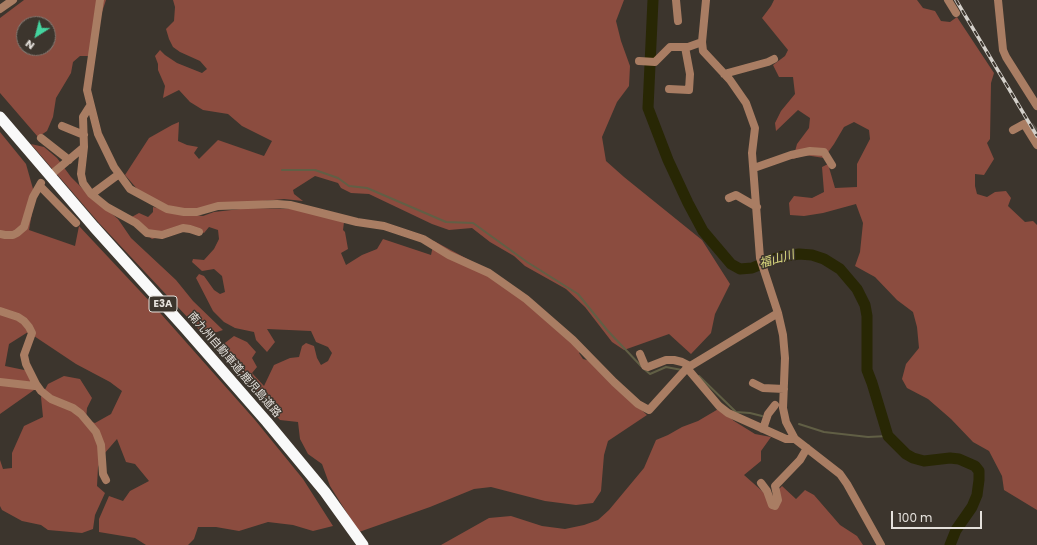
<!DOCTYPE html>
<meta charset="utf-8">
<style>
body{margin:0}
#map{position:relative;width:1037px;height:545px;overflow:hidden;background:#3c352d;font-family:Poppins,sans-serif}
canvas{display:block}
.north{position:absolute;left:16px;top:16px;width:40px;height:40px;box-sizing:border-box;background:#3c352d;border:1px solid #807a73;border-radius:50%;rotate:216deg;font-size:11px;font-weight:700;line-height:16px;text-align:center;color:#e5e1dc}
.north::after{content:'';display:block;margin:auto;width:14px;height:18px;background:#44d49f;clip-path:polygon(50% 0,100% 100%,50% 72%,0 100%)}
.scale{position:absolute;left:891px;top:511px;width:91px;height:18px;box-sizing:border-box;border:2px solid #e5e1dc;border-top:0;padding-left:5px;font-size:12px;line-height:14px;white-space:nowrap;color:#e5e1dc;-webkit-text-stroke:3px #3c352d;paint-order:stroke}
</style>
<div id="map">
<canvas width="1037" height="545"></canvas>
<div class="north">N</div>
<div class="scale">100 m</div>
</div>
<script>
const ctx = document.querySelector('canvas').getContext('2d');
ctx.lineJoin = 'round';
function fillPath(path, color) { ctx.fillStyle = color; ctx.fill(path, 'evenodd'); }
const shape = rows => new Path2D(rows.map(r => 'M' + r).join(''));
function stroke(path, color, width, dash) { ctx.strokeStyle = color; ctx.lineWidth = width; ctx.lineCap = dash ? 'butt' : 'round'; ctx.setLineDash(dash || []); ctx.stroke(path); }
function drawText(font, color, halo, rows, align = 'center') {
  ctx.font = font + ' Poppins,"Noto Sans JP",sans-serif'; ctx.lineWidth = 3; ctx.setLineDash([]); ctx.textBaseline = 'middle'; ctx.strokeStyle = halo; ctx.fillStyle = color; for (const [text, x, y, turn = 0] of rows) {
    ctx.save(); ctx.translate(x, y); ctx.rotate((+turn || 0) * Math.PI / 180); ctx.textAlign = isNaN(turn) ? turn : align; if (halo) ctx.strokeText(text, 0, 0); ctx.fillText(text, 0, 0); ctx.restore();
  }
}
fillPath(shape([
 [24,0,106,0,98,24,90,56,80,56,73,62,71,73,56,98,53,117,47,131,38,137,0,93,0,18],
 [24,24,48,24,48,48,24,48],
 [173,0,624,0,616,21,621,41,630,66,629,86,617,102,602,137,606,161,624,177,702,240,730,284,715,314,711,333,691,354,669,334,624,350,612,342,585,307,566,289,525,266,514,256,490,242,472,228,449,230,432,224,369,194,351,193,341,188,338,183,315,176,293,190,294,194,303,201,284,199,231,204,208,209,174,209,145,198,125,175,149,138,172,125,179,122,178,141,187,145,198,147,194,153,199,159,218,140,264,156,272,141,242,126,228,114,203,110,190,102,179,90,163,98,165,86,158,70,158,64,155,56,160,50,165,55,177,63,202,73,207,69,200,61,180,52,173,47,169,39,166,29,174,21,175,7],
 [774,0,917,0,923,8,935,11,941,21,950,22,957,17,994,73,991,83,990,139,987,143,994,159,984,175,975,174,975,186,977,194,987,197,995,192,1006,191,1011,198,1008,206,1025,222,1033,221,1037,225,1037,510,1004,490,1002,476,989,451,973,442,951,419,928,399,907,388,902,379,906,364,919,348,917,327,913,312,897,300,875,277,855,266,860,252,863,223,856,204,823,213,804,216,790,215,789,203,794,196,812,198,824,192,822,167,828,164,835,188,857,187,857,164,870,139,869,130,854,122,844,127,834,144,824,158,805,155,793,159,797,144,809,128,810,118,798,110,776,131,775,123,781,111,795,94,793,77,779,77,773,65,785,56,788,50,762,18,771,6],
 [0,132,26,164,35,196,29,230,75,246,79,226,154,306,255,420,303,479,333,526,313,531,293,525,268,522,239,531,216,527,198,527,194,539,188,545,146,545,135,538,99,532,99,519,109,496,123,501,130,491,149,481,135,464,126,462,117,439,104,454,98,467,97,486,105,493,95,515,93,529,82,533,48,530,41,525,22,521,2,510,0,506,0,460,3,469,12,468,12,453,24,426,43,417,41,397,48,384,64,376,80,379,92,398,87,408,86,420,95,423,111,414,122,391,110,382,76,364,28,332,9,344,5,366,29,371,34,390,0,414],
 [31,144,44,147,57,158,71,177,86,192,118,219,131,238,176,280,193,301,223,330,205,336,99,223],
 [307,206,344,222,343,230,345,232,348,249,341,253,346,265,362,255,377,249,383,239,431,255,434,241,473,262,584,348,579,353,583,359,594,362,618,388,647,415,608,441,604,455,601,491,593,503,576,505,545,501,491,487,474,489,430,507,359,532,330,486,322,464,308,454,300,439,298,422,280,420,217,349,234,336,247,342,256,352,252,358,257,367,252,373,264,386,274,365,290,358,299,357,302,346,306,343,314,346,317,358,321,365,328,361,332,353,328,347,316,342,311,331,267,329,275,342,267,352,256,340,254,332,235,328,224,322,213,311,196,278,199,274,204,276,214,290,220,294,225,292,222,276,214,269,202,271,192,262,193,259,204,260,214,249,219,239,218,230,209,227,204,233,191,227,152,239,128,219,139,213,148,217,153,212,153,207,182,214,203,216,214,212,249,208,290,209],
 [720,408,734,421,755,434,771,437,761,451,761,461,744,475,770,498,782,486,796,499,805,490,814,495,840,525,857,536,863,545,441,545,489,518,511,516,542,526,565,529,584,525,598,520,609,510,644,468,656,440,668,435,682,427,698,421]
]), '#8b4c3f');
stroke(shape([
 [282,170,315,170,338,178,349,186,367,188,446,222,473,223,527,262,578,294,607,330,641,366],
 [644,369,650,374,666,367,682,370],
 [699,376,736,412,750,413,762,416],
 [799,424,824,432,868,437,888,436]
]), '#615f45', 2);
stroke(shape([
 [653,0,648,108,668,160,688,203,703,231,731,264,740,269,752,268,779,257,799,254,812,255,824,259,840,269,857,289,865,305,867,316,867,370,872,383,888,436,906,454,913,458,924,461,950,458,959,459,975,466,979,471,979,480,977,495,972,507,956,530,950,545]
]), '#282704', 11);
stroke(shape([
 [1029,131,1037,125]
]), '#554f47', 8, [8, 4]);
stroke(shape([
 [100,0,87,90,98,134,114,167,130,189,167,209,184,212,197,212,218,206,277,204,290,205,357,222,384,226,423,239,449,255,489,273,526,299,573,340,614,382,638,404,649,410,687,368,778,313],
 [676,0,678,21],
 [706,0,702,42,703,51,730,80,746,103,755,128,752,153,760,258,778,313,783,335,785,358,783,408,786,422,795,439,840,474,847,484,881,545],
 [948,0,956,13],
 [998,0,1003,50,1006,57,1037,106],
 [0,9,13,0],
 [639,61,655,62,670,47,688,47,702,42],
 [724,74,768,62,774,59],
 [669,89,689,90,690,74,685,47],
 [62,126,84,135],
 [1013,130,1024,124,1037,145],
 [41,138,69,160],
 [84,147,81,174,83,183,91,194,107,207,136,223,147,233,162,235,183,228,190,229,199,232],
 [754,168,791,155,810,151,824,152,832,165],
 [53,173,84,147,83,117,90,106],
 [40,186,76,223],
 [92,194,119,174],
 [729,198,736,195,757,207],
 [0,234,5,235,13,235,17,233,24,227,33,197,41,183],
 [0,311,18,317,24,321,29,327,32,333,24,355,26,364,36,384,35,386,0,382],
 [640,354,645,366,648,367,666,360,674,360,682,362,690,366],
 [687,368,719,406,728,413,786,439,795,439],
 [753,383,763,388,784,389],
 [36,384,41,391,51,399,73,408,81,414,96,432,101,445,103,474,106,480],
 [763,429,768,414,775,405],
 [761,483,767,491,772,505,775,506,778,500,775,486,800,460,807,448]
]), '#a97d63', 8);
stroke(shape([
 [0,117,94,227,185,328,267,422,325,492,363,545]
]), '#f9f9f9', 11);
const rail = shape([
 [956,0,1037,136]
]);
stroke(rail, '#d4d0ca', 3.5);
stroke(rail, '#3c352d', 2, [6]);
for (const [x, y, w] of [
 [163,304,28]
]) { const box = new Path2D(); box.roundRect(x - w / 2, y - 8, w, 16, 3); ctx.fillStyle = '#3c352d'; ctx.fill(box); stroke(box, '#e5e1dc', 1); }
drawText('bold 10px', '#e5e1dc', null, [
 ["E3A",163,304]
]);
drawText('11px', '#e5e1dc', '#3c352d', [
 ["南九州自動車道;鹿児島道路",234,365,49]
]);
drawText('italic 12px', '#dfde80', '#3c352d', [
 ["福山川",777,260,-16]
]);
</script>
